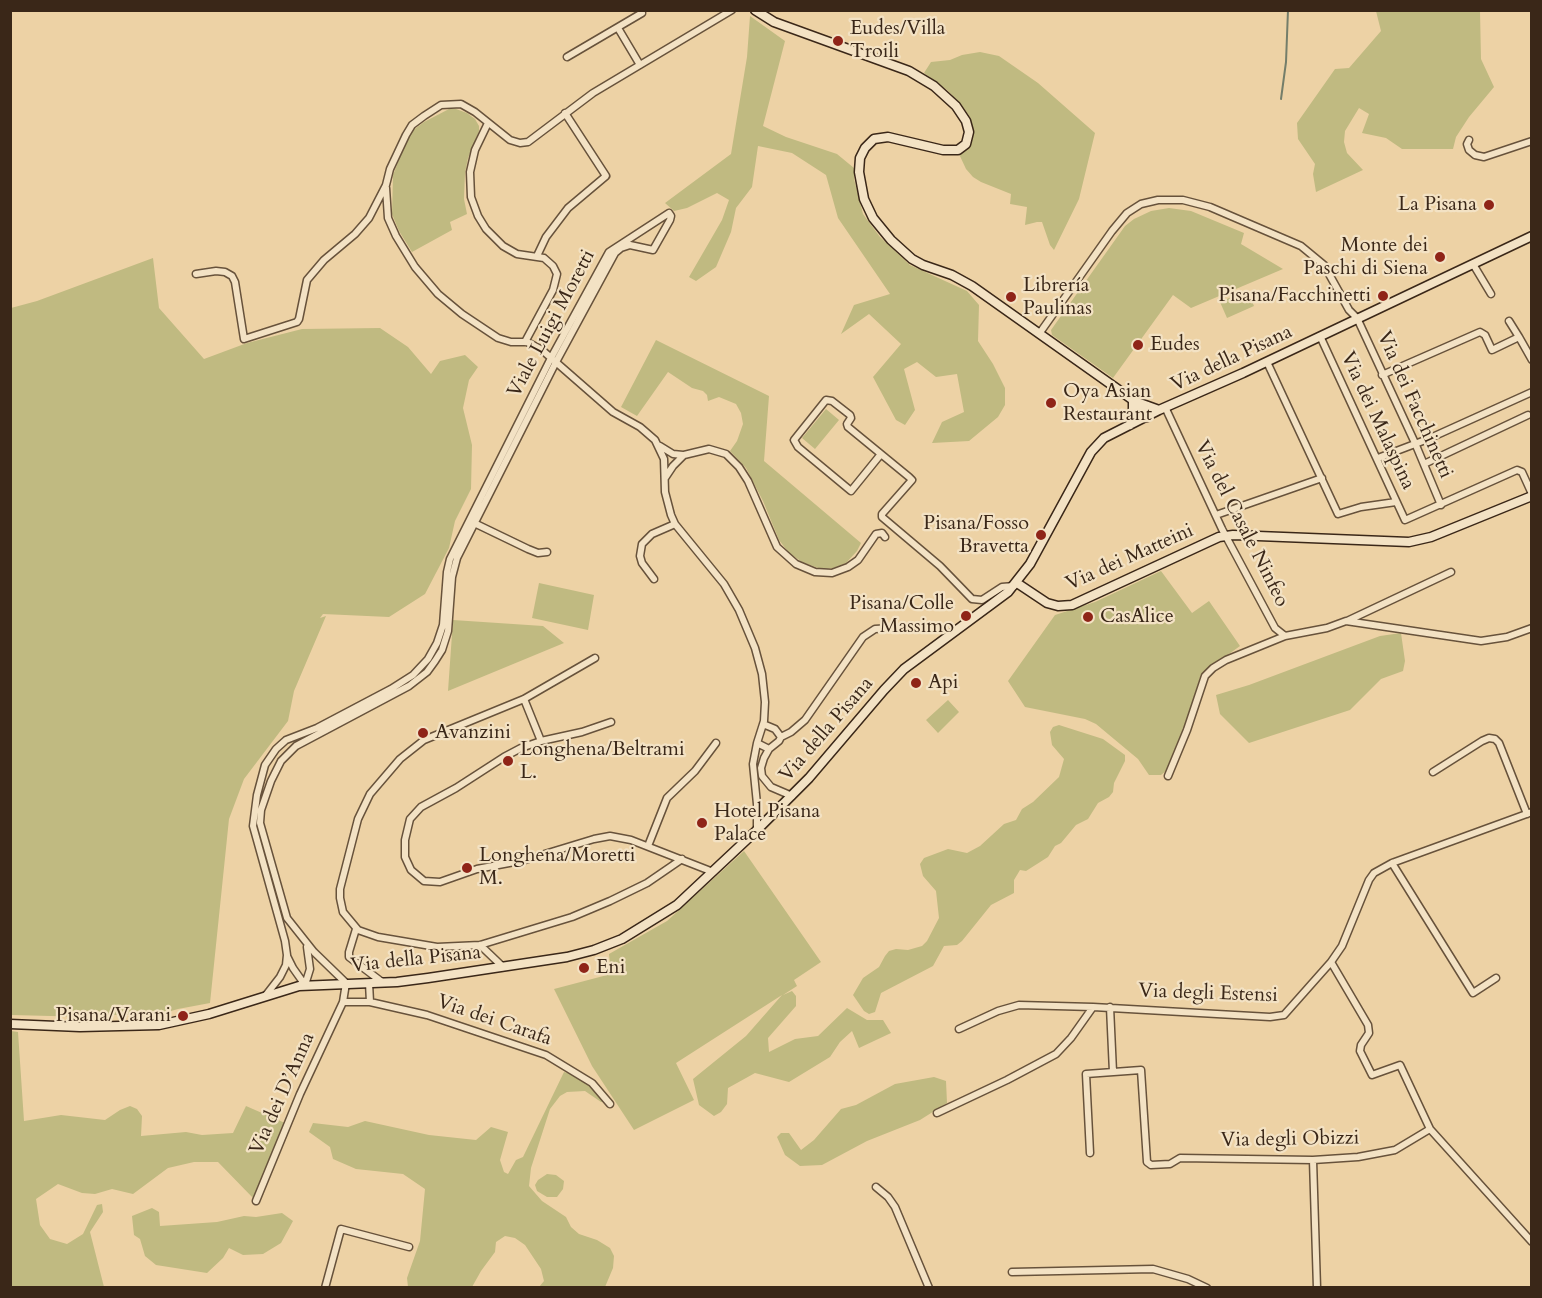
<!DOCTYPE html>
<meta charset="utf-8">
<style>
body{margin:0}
#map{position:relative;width:1542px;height:1298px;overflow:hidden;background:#edd2a5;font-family:Cardo,serif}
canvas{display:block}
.frame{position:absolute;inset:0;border:12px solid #3a2718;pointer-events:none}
</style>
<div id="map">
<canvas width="1542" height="1298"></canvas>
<div class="frame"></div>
</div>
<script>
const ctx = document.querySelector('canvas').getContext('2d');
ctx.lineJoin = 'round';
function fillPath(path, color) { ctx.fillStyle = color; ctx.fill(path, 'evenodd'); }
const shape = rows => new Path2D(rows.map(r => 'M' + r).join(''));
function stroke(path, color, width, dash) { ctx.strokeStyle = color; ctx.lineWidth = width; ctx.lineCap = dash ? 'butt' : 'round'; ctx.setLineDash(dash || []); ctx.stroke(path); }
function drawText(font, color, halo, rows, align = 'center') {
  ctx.font = font + ' Cardo,serif'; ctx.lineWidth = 4.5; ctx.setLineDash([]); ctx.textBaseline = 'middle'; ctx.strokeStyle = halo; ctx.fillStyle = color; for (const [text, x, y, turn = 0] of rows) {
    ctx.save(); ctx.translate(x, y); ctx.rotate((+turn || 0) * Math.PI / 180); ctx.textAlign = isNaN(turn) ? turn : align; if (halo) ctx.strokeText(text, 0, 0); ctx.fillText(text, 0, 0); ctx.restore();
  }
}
fillPath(shape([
 [1376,11,1480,11,1481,59,1494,87,1469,117,1456,137,1453,149,1402,149,1386,138,1362,133,1369,114,1359,108,1345,131,1344,142,1347,153,1363,170,1316,192,1313,174,1315,164,1298,139,1297,123,1335,69,1349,68,1381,31],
 [750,16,785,41,763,126,786,137,837,154,854,168,854,179,863,214,880,237,910,265,967,291,979,305,978,341,993,364,1005,388,1005,405,998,417,969,441,932,443,942,422,964,412,957,374,936,377,917,362,904,369,915,410,905,425,896,420,873,377,901,344,869,314,841,334,854,305,890,294,838,218,826,175,792,153,758,146,752,187,736,208,731,232,716,267,696,281,689,277,722,220,729,200,717,193,687,208,674,211,665,203,731,154,747,57],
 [980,52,999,56,1038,83,1095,133,1079,199,1054,250,1050,245,1042,222,1037,222,1025,225,1027,207,1010,204,1011,194,981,182,973,177,966,169,959,154,970,144,972,138,973,130,970,117,961,104,947,90,924,73,931,62,950,60,962,55],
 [449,109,456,109,467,113,475,119,479,126,479,131,468,158,465,173,464,199,467,214,450,222,452,230,412,252,399,231,392,214,393,175,406,142,412,131,424,122],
 [1169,208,1191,211,1244,233,1241,244,1283,269,1191,308,1173,295,1113,378,1052,335,1051,330,1125,226,1134,219,1151,211],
 [153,258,159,308,204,359,247,343,302,329,380,328,408,347,431,374,440,361,465,355,478,367,469,380,463,408,472,445,471,489,455,521,449,548,425,594,389,617,323,614,320,618,326,616,294,691,288,721,244,779,229,819,210,1003,178,1009,157,1015,111,1015,91,1017,11,1015,11,308,37,301],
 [1247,290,1254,306,1227,318,1220,302],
 [656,340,769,396,764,461,861,543,857,551,846,563,833,568,821,569,802,562,789,553,779,540,763,501,746,468,730,451,737,441,743,424,741,413,736,404,719,397,708,401,707,395,703,391,692,388,668,372,637,416,621,407],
 [826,409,839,420,815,449,802,438],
 [1161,571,1192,613,1209,601,1240,646,1201,674,1176,754,1166,771,1161,775,1149,775,1138,759,1096,724,1085,719,1025,707,1008,681,1055,615,1095,602],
 [539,583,594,595,588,630,532,618],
 [453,620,543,626,564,643,448,691],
 [1401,633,1405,661,1403,671,1381,679,1350,710,1249,743,1220,714,1216,695,1249,685,1380,636],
 [948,700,959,712,938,733,926,720],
 [1059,725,1103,739,1125,755,1125,761,1114,783,1113,792,1109,797,1098,803,1088,819,1076,825,1061,843,1055,846,1048,857,1026,871,1020,870,1014,880,1014,893,991,905,962,941,957,945,944,946,933,966,881,993,875,1012,869,1014,864,1011,853,995,863,978,879,967,885,956,889,951,896,949,908,950,922,946,927,941,939,918,936,891,923,876,920,864,924,858,948,849,967,853,980,846,1004,824,1016,820,1022,809,1033,802,1059,777,1064,759,1052,745,1050,732,1053,727],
 [744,851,821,962,794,980,797,986,783,995,792,991,796,996,796,1006,768,1038,769,1052,795,1039,818,1036,847,1008,867,1020,883,1020,891,1033,859,1048,852,1031,840,1042,830,1057,789,1082,755,1073,728,1088,727,1104,721,1112,714,1116,699,1105,693,1079,746,1036,782,995,676,1063,694,1100,634,1130,592,1066,554,989,611,974,609,954,667,921],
 [11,1031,18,1032,24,1121,61,1115,105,1120,120,1110,130,1106,137,1109,142,1116,141,1136,186,1132,202,1135,233,1133,246,1106,285,1123,253,1198,218,1162,194,1162,168,1168,133,1194,112,1189,95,1194,82,1193,58,1184,36,1199,40,1225,50,1239,67,1244,83,1234,97,1205,102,1204,103,1212,90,1232,104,1287,11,1288],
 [564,1072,571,1074,586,1083,599,1094,603,1102,601,1102,585,1091,567,1092,560,1096,550,1109,531,1168,529,1186,542,1201,566,1217,571,1227,579,1234,597,1240,610,1248,614,1256,613,1268,605,1287,539,1287,544,1281,541,1269,525,1245,515,1238,505,1236,496,1242,495,1252,481,1271,472,1287,408,1287,407,1278,420,1241,425,1189,403,1174,356,1169,333,1159,330,1147,309,1132,313,1123,348,1127,365,1121,429,1135,476,1140,491,1127,508,1132,500,1160,504,1172,508,1174,516,1160,523,1157],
 [934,1077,946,1081,947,1103,920,1120,867,1141,822,1165,800,1166,785,1155,777,1137,781,1133,789,1133,801,1150,814,1140,841,1109,856,1105,895,1084],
 [547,1174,556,1175,564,1181,563,1189,557,1197,547,1197,537,1191,535,1185,538,1180],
 [152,1208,159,1212,160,1226,217,1222,244,1216,256,1217,282,1213,293,1221,281,1243,263,1254,243,1255,229,1248,223,1258,207,1273,156,1265,145,1256,140,1239,134,1235,132,1216]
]), '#c0ba81');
stroke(shape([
 [1281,99,1286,62,1288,10]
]), '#747e6a', 2);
const street = shape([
 [618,28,640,65],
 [567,57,642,13],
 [488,123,475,150,470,172,471,197,478,216,486,229,503,246,517,254,544,258,553,266,557,274,553,290,525,342],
 [1469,140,1467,144,1469,150,1475,155,1484,157,1532,141],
 [386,188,388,218,396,236,415,267,438,294,462,314,498,338,511,342,527,342,542,350,613,412,640,427,655,440,664,459,665,492,671,515,675,524,724,584,739,610,755,648,762,674,765,702,764,721,757,743,769,749],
 [537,256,546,237,568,208,606,176,565,113],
 [1473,264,1491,294],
 [196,274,216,271,225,272,232,276,235,282,244,339,297,322,299,319,307,280,324,260,355,234,369,218,386,185,390,169,406,135,412,125,424,116,441,105,461,104,475,112,510,140,520,143,528,142,593,93,732,10],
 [1509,321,1519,337],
 [1039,334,1112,231,1127,213,1141,204,1158,200,1183,200,1210,207,1301,246,1324,265,1349,310,1357,318,1415,443,1441,505],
 [1320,336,1405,520,1517,470,1522,472,1532,494],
 [1267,362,1338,514,1361,507,1396,502],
 [1382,375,1480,332,1485,335,1492,350,1519,337,1532,360],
 [1165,407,1222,529,1275,628,1285,636],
 [660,446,673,454,683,455],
 [881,454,851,491,798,447,794,440,826,400,832,401,850,415,851,418,847,424,848,427,909,477,912,480,882,514,882,517,940,566,972,599,982,600,1002,587,1014,586],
 [1378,458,1428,439,1532,392],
 [1424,464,1528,415],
 [665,478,673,466,684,455,709,449,726,454,739,467,748,481,777,547,796,564,815,572,832,573,848,567,858,560,876,534,882,533,885,537],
 [1216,515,1322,478],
 [472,522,528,549,538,553,547,552],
 [654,579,642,563,640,556,642,544,652,534,675,524],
 [1347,621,1451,572],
 [595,658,524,699,424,740,400,759,370,794,358,819,340,889,340,898,343,912,358,930,378,937,437,947,480,945,572,917,610,901,647,883,682,859],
 [524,699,541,741],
 [611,722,582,732,541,741,521,748,504,757,456,788,421,807,410,819,405,840,405,857,411,870,424,881,440,882,477,869,525,860,594,839,610,836,631,840,713,872],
 [763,724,775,729,781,737,779,741,769,749,764,758,761,768,762,776,771,787,792,796],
 [781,737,791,732,805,720,863,637,875,629,892,628],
 [1433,772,1482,741,1489,738,1495,739,1499,743,1527,814],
 [1168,776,1187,730,1205,676,1213,668,1226,660,1285,636,1327,628,1346,621,1481,641,1507,637,1532,628],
 [757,830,757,804,753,764,757,743],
 [648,846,667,798,695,771,716,743],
 [1392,863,1473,993,1496,978],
 [356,929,349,952,349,957,382,982],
 [480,945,503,967],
 [287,956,293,968,305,985,310,969,307,947],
 [1331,962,1368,1025,1369,1033,1361,1045,1360,1051,1372,1075,1400,1065,1430,1129,1532,1242],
 [369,983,370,1002,427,1015,546,1055,592,1083,610,1104],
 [266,995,280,977,286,965,287,955,285,941,253,826,257,795,265,765,276,749,286,740,317,728,391,689,413,675,428,659,437,643,443,625,447,572,450,559,551,358,609,252,669,213,671,216,670,220,653,250,630,245,621,248,615,253,556,362,457,558,452,577,448,631,442,650,435,661,427,672,409,686,296,746,281,761,271,781,261,810,260,823,287,918,314,952,346,983,343,1002,370,1002],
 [1110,1007,1113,1072],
 [959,1029,998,1011,1019,1005,1093,1007],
 [937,1113,1007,1080,1056,1054,1071,1038,1093,1007,1270,1017,1284,1015,1331,962,1342,946,1369,880,1374,873,1392,863,1532,812],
 [1090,1153,1086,1074,1141,1070,1147,1162,1151,1165,1170,1164,1180,1158,1313,1160,1358,1157,1395,1150,1430,1129],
 [1313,1160,1317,1288],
 [876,1187,888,1197,895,1207,929,1288],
 [256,1201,300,1094,343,1002],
 [1012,1272,1153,1269,1188,1279,1207,1288],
 [325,1288,341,1229,409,1247]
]);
const secondary = shape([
 [755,10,774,22,909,71,934,86,956,106,966,121,969,132,966,144,958,150,943,150,888,137,874,139,865,148,860,158,859,172,864,199,873,218,891,240,912,259,923,265,952,275,972,286,1133,400,1148,417],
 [1134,401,1159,410],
 [1130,425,1133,418,1133,400],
 [1017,583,1047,603,1058,606,1072,605,1219,537,1233,535,1409,542,1431,537,1532,496],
 [10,1024,80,1027,159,1025,209,1014,299,986,397,982,428,978,567,957,594,950,622,939,677,905,757,830,809,778,884,690,904,669,1008,592,1030,564,1091,452,1104,438,1159,410,1243,373,1532,236]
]);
stroke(street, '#67523b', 9);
stroke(secondary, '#3a2718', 11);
stroke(street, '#f3e2c4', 6);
stroke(secondary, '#f3e2c4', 8);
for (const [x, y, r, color] of [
 [838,41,6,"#8f2418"],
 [1489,205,6,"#8f2418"],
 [1440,257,6,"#8f2418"],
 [1383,296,6,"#8f2418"],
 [1011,297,6,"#8f2418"],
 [1138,345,6,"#8f2418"],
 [1051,403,6,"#8f2418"],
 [1041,535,6,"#8f2418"],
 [966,616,6,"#8f2418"],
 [1088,617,6,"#8f2418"],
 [916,683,6,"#8f2418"],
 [423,733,6,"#8f2418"],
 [508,761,6,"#8f2418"],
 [702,823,6,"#8f2418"],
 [467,868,6,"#8f2418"],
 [584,968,6,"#8f2418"],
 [183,1016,6,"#8f2418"]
]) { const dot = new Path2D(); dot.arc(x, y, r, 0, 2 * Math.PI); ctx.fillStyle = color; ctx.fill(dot); stroke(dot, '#f3e2c4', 2); }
drawText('20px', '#3a2718', '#f3e2c4', [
 ["Eudes/Villa",850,29],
 ["Troili",850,52],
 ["La Pisana",1477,205,"right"],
 ["Monte dei",1428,246,"right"],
 ["Paschi di Siena",1428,269,"right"],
 ["Librería",1023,286],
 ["Paulinas",1023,309],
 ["Pisana/Facchinetti",1371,296,"right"],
 ["Eudes",1150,345],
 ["Oya Asian",1063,392],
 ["Restaurant",1063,415],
 ["Pisana/Fosso",1029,524,"right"],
 ["Bravetta",1029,547,"right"],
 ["Pisana/Colle",954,604,"right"],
 ["Massimo",954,627,"right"],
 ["CasAlice",1100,617],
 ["Api",928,683],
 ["Avanzini",435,733],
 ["Longhena/Beltrami",520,750],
 ["L.",520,773],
 ["Hotel Pisana",714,812],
 ["Palace",714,835],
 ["Longhena/Moretti",479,856],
 ["M.",479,879],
 ["Eni",596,968],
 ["Pisana/Varani",171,1016,"right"]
], 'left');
drawText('20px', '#3a2718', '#f3e2c4', [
 ["Viale Luigi Moretti",552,324,-62],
 ["Via della Pisana",1232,359,-25],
 ["Via dei Facchinetti",1414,405,66],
 ["Via dei Malaspina",1377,421,65],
 ["Via del Casale Ninfeo",1241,524,63],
 ["Via dei Matteini",1130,558,-24],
 ["Via della Pisana",827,730,-49],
 ["Via della Pisana",416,960,-6],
 ["Via degli Estensi",1208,994,2],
 ["Via dei Carafa",494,1021,19],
 ["Via dei D’Anna",283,1094,-66],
 ["Via degli Obizzi",1290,1140,-1]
]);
</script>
